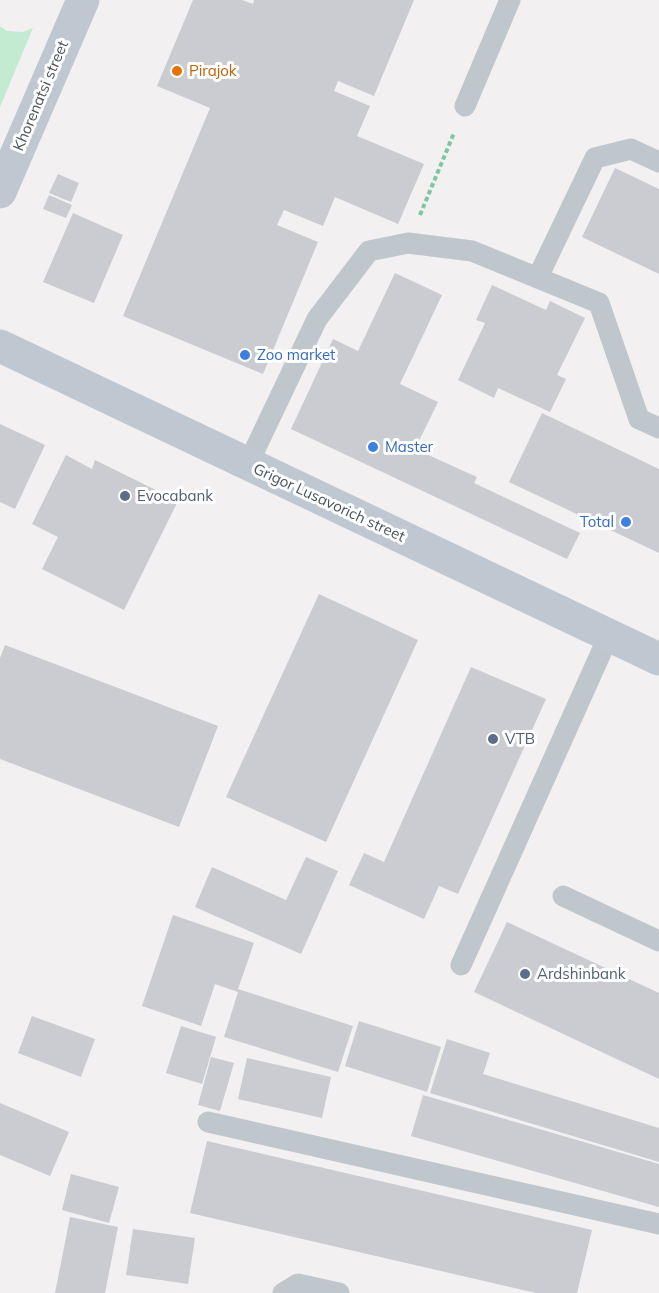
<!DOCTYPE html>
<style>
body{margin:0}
canvas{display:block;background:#f2f0f0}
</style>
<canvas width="659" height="1293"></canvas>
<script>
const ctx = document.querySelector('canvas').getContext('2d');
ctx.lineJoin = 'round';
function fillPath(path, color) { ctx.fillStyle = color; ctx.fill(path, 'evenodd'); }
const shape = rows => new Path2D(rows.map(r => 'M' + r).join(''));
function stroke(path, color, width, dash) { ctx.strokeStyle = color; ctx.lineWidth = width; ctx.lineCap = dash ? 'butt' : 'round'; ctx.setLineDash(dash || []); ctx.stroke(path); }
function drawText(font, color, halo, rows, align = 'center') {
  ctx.font = font + ' Mulish,sans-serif'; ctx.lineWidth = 6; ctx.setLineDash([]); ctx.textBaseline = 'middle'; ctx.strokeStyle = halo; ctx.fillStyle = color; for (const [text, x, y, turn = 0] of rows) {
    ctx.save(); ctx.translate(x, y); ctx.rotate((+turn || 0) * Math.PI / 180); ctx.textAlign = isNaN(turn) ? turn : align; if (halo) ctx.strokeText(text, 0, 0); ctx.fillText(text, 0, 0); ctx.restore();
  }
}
fillPath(shape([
 [0,26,7,31,23,32,33,28,0,107]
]), '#c2ebd2');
fillPath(shape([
 [193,0,242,0,253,4,254,0,414,0,374,96,338,81,334,91,370,106,357,136,424,164,398,224,335,197,323,226,284,210,277,225,318,242,263,374,123,316,210,108,157,86],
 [615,168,659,189,659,274,582,237],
 [58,174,79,183,71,202,49,193],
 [49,195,72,205,66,218,43,209],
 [73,213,123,235,94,303,43,282],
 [395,273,442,295,400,384,438,402,415,449,477,477,474,483,580,533,567,559,291,429,333,339,358,351],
 [492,285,546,310,550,301,585,318,557,375,566,379,550,412,498,388,494,398,458,380,485,323,476,320],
 [542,413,659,469,659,553,509,482],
 [0,424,45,445,15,509,0,502],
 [66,455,92,469,95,460,178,501,124,610,42,569,58,537,32,524],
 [319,594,418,640,326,842,226,797],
 [5,645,218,726,179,827,0,759,0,658],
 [471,667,546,699,458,894,439,886,424,919,349,885,364,853,384,862],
 [306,857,338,871,301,954,195,907,212,867,286,900],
 [173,915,254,943,238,989,353,1026,338,1072,224,1037,238,992,215,984,201,1026,142,1006],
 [507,922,659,993,659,1079,474,992],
 [32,1016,95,1039,81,1077,18,1053],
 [359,1021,441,1047,427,1092,345,1066],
 [181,1026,216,1037,202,1084,166,1073],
 [447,1039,490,1053,483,1074,659,1128,659,1162,430,1093],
 [211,1057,234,1063,220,1111,198,1105],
 [247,1058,331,1077,322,1118,238,1099],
 [423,1095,659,1164,659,1207,411,1136],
 [0,1103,69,1132,50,1176,0,1155],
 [207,1141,592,1230,577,1293,536,1293,190,1213],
 [71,1174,119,1187,109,1223,62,1210],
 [70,1217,118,1227,105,1293,55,1293],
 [133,1229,195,1238,188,1284,126,1275]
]), '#caccd1');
stroke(shape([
 [420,215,454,133]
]), '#7dc6a3', 4, [4.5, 3]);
stroke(shape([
 [465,106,510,0],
 [538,277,595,158,631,149,659,162],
 [248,464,317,319,369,251,408,243,472,251,599,303,639,419,659,428],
 [563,896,659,941],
 [461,965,609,635],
 [208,1122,659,1224],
 [283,1293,298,1284,339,1293]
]), '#bfc7cd', 21);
stroke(shape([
 [0,192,83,0],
 [0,346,659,659]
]), '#bfc8d1', 33);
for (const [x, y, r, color] of [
 [177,71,6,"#e8710a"],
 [245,355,6,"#3f7fe0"],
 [373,447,6,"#3f7fe0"],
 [125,496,6,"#5c6f8a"],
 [626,522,6,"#3f7fe0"],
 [493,739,6,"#5c6f8a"],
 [525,974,6,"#5c6f8a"]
]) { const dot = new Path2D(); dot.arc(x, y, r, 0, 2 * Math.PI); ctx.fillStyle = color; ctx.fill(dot); stroke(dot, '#fff', 2); }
drawText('15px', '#c56008', '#fff', [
 ["Pirajok",189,71]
], 'left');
drawText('15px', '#49535b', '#fff', [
 ["Khorenatsi street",41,96,-67],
 ["Grigor Lusavorich street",329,503,25]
]);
drawText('15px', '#366cbe', '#fff', [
 ["Zoo market",257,355],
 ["Master",385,447],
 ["Total",614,522,"right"]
], 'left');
drawText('15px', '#4e5e75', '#fff', [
 ["Evocabank",137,496],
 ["VTB",505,739],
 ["Ardshinbank",537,974]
], 'left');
</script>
